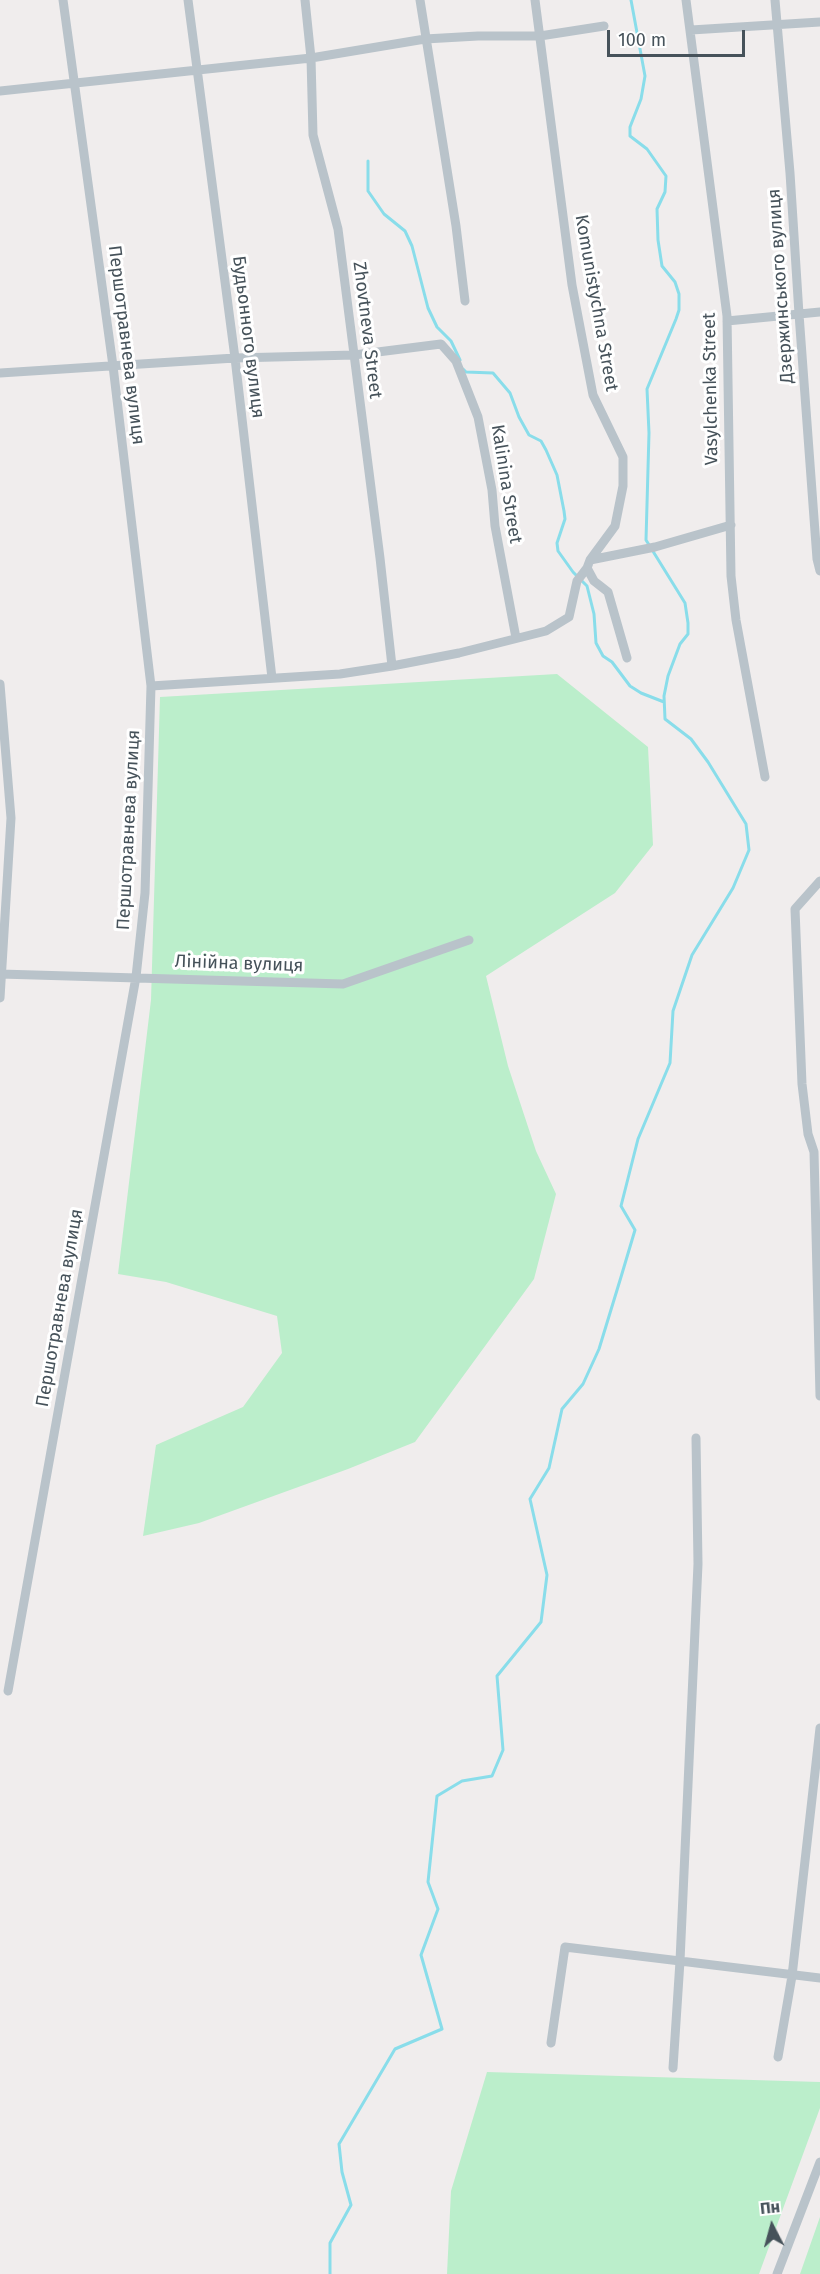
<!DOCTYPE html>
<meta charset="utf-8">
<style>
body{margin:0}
#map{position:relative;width:820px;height:2274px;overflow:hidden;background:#f0eded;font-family:"Fira Sans",sans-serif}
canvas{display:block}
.north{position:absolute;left:742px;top:2196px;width:60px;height:60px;-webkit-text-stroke:4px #fff;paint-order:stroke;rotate:354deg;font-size:16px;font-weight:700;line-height:24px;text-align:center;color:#46525a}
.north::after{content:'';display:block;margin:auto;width:21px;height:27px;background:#46525a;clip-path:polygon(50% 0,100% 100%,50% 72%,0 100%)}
.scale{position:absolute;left:607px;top:30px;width:138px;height:27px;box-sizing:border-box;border:3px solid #46525a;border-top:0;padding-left:8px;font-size:18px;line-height:21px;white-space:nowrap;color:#46525a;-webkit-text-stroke:4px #fff;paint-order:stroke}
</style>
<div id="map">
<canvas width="820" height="2274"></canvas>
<div class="north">Пн</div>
<div class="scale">100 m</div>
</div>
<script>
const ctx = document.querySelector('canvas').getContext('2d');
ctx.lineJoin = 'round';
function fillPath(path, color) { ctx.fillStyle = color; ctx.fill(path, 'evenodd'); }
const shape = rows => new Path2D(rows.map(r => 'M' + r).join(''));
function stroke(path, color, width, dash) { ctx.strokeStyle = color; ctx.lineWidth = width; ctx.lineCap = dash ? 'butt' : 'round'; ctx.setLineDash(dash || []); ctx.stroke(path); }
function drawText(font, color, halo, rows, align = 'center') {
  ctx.font = font + ' "Fira Sans",sans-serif'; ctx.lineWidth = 6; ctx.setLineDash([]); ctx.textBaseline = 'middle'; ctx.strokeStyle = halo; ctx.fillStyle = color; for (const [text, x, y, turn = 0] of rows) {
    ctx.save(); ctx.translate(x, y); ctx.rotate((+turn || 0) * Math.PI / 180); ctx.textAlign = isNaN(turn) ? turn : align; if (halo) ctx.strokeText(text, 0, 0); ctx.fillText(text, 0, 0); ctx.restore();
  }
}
fillPath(shape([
 [557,674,648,747,653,845,615,893,486,976,508,1066,536,1151,556,1194,534,1279,415,1442,348,1469,199,1523,143,1536,156,1445,243,1407,282,1353,277,1316,166,1282,118,1274,151,1000,160,697],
 [487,2072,820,2082,820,2108,759,2274,447,2274,451,2191],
 [820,2217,820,2274,800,2274]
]), '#bbeecb');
stroke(shape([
 [368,161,368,191,384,214,405,231,412,246,428,308,437,327,451,341,460,360],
 [463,369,466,372,493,373,510,393,519,417,529,435,541,441,546,450,557,475,564,511,565,519,557,543,558,551,573,572,587,586,594,614,596,643,603,656,612,662,630,686,641,693,664,702],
 [330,2274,330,2243,351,2205,342,2172,339,2144,395,2049,442,2029,421,1955,438,1909,428,1882,437,1796,462,1781,492,1776,503,1750,497,1676,541,1622,547,1575,530,1499,549,1468,562,1409,583,1384,599,1349,621,1277,635,1230,621,1206,638,1139,670,1063,673,1011,692,955,733,888,749,850,746,824,708,762,691,739,665,719,664,696,668,676,680,644,688,634,688,623,685,603,646,540,649,433,647,389,676,319,679,310,679,294,675,282,662,266,658,240,657,209,665,192,666,176,647,149,630,136,630,127,641,99,645,76,631,0]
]), '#89ddea', 3);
stroke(shape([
 [188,0,235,358,272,678],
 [305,0,311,58,313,135,338,229,380,558,392,666],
 [420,0,456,226,465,301],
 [535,0,572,285,593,395,623,457,623,486,615,526,590,560,587,568,594,581,608,592,627,658],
 [686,0,727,316,731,576,736,620,765,777],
 [775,0,790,173,799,314,817,559,820,571],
 [691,30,820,22],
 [0,91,311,58,425,39,478,36,540,36,604,26],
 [727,321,820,312],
 [0,373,235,358,354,355,441,344,456,361,478,417,492,490,495,526,516,638],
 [590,560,655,547,731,525],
 [0,684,11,818,0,998],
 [151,686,340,674,392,666,459,653,546,631,569,617,577,581,587,568],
 [820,881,795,909,802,1084,808,1134,814,1152,820,1396],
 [0,974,343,984,469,940],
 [8,1691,136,977,145,893,151,686,113,366,63,0],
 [551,2043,565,1947,820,1978],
 [778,2057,792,1976,820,1728],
 [673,2068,680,1961,698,1564,696,1438],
 [777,2274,820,2162]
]), '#b9c3ca', 9);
drawText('18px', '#46525a', '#fff', [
 ["Дзержинського вулиця",781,286,-94],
 ["Komunistychna Street",596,303,80],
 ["Zhovtneva Street",367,330,83],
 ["Будьонного вулиця",248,337,83],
 ["Першотравнева вулиця",126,345,83],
 ["Vasylchenka Street",711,389,-91],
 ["Kalinina Street",506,484,81],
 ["Першотравнева вулиця",129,830,-87],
 ["Лінійна вулиця",239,964,2],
 ["Першотравнева вулиця",60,1308,-80]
]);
</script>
